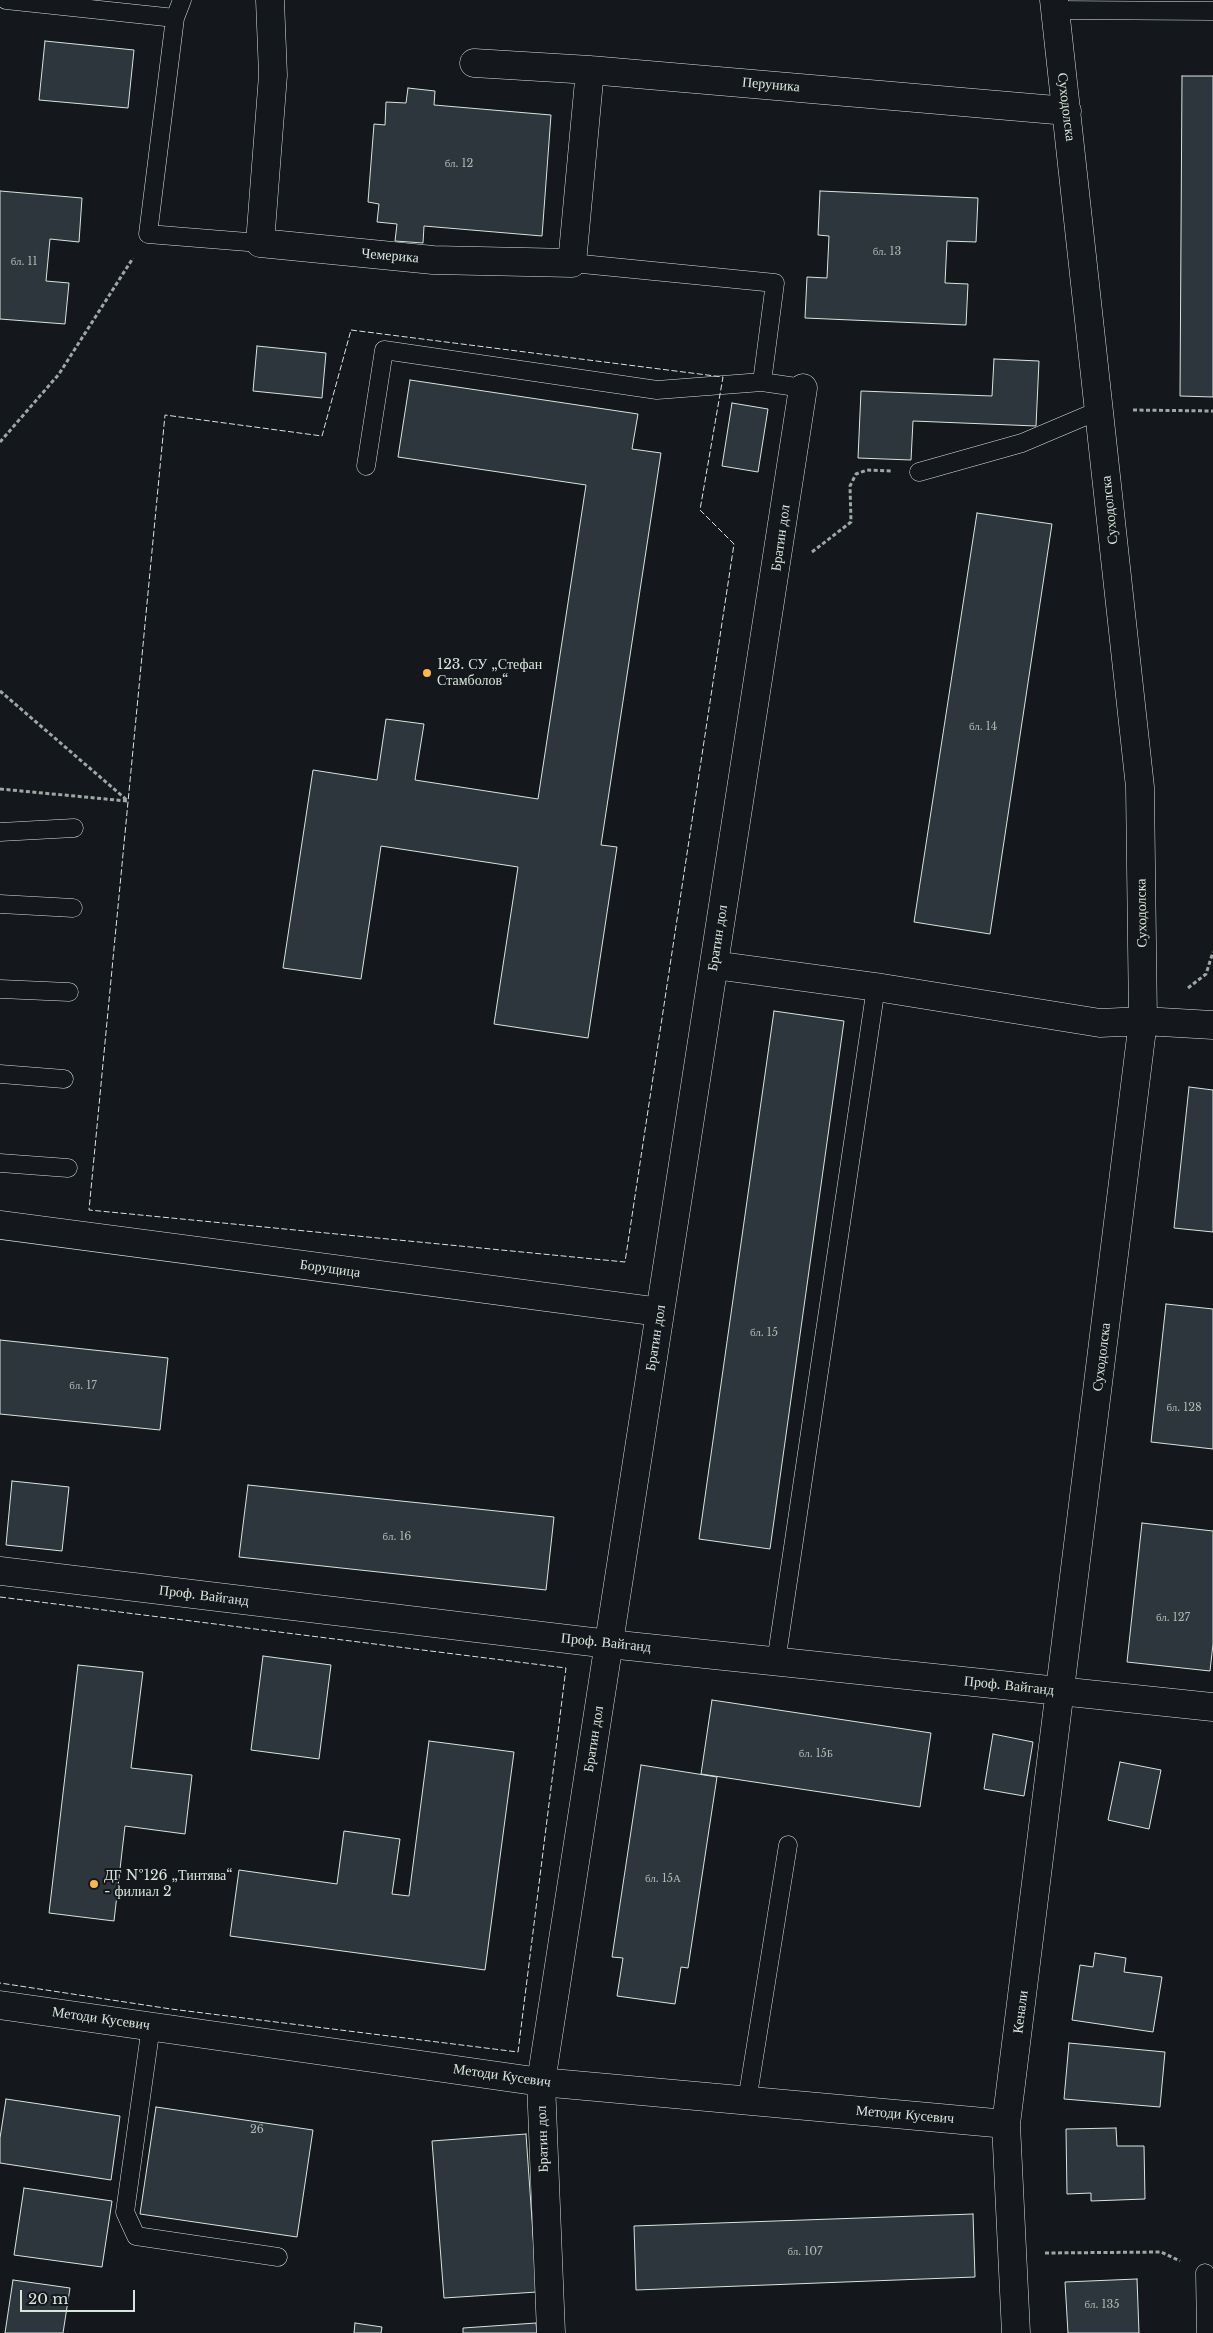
<!DOCTYPE html>
<meta charset="utf-8">
<style>
body{margin:0}
#map{position:relative;width:1213px;height:2333px;overflow:hidden;background:#14181c;font-family:"Libre Baskerville",serif}
canvas{display:block}
.scale{position:absolute;left:20px;top:2290px;width:115px;height:22px;box-sizing:border-box;border:2px solid #d8e6dc;border-top:0;padding-left:6px;font-size:15px;line-height:18px;white-space:nowrap;color:#d8e6dc;-webkit-text-stroke:4px #14181c;paint-order:stroke}
</style>
<div id="map">
<canvas width="1213" height="2333"></canvas>
<div class="scale">20 m</div>
</div>
<script>
const ctx = document.querySelector('canvas').getContext('2d');
ctx.lineJoin = 'round';
function fillPath(path, color) { ctx.fillStyle = color; ctx.fill(path, 'evenodd'); }
const shape = rows => new Path2D(rows.map(r => 'M' + r).join(''));
function stroke(path, color, width, dash) { ctx.strokeStyle = color; ctx.lineWidth = width; ctx.lineCap = dash ? 'butt' : 'round'; ctx.setLineDash(dash || []); ctx.stroke(path); }
function drawText(font, color, halo, rows, align = 'center') {
  ctx.font = font + ' "Libre Baskerville",serif'; ctx.lineWidth = 4; ctx.setLineDash([]); ctx.textBaseline = 'middle'; ctx.strokeStyle = halo; ctx.fillStyle = color; for (const [text, x, y, turn = 0] of rows) {
    ctx.save(); ctx.translate(x, y); ctx.rotate((+turn || 0) * Math.PI / 180); ctx.textAlign = isNaN(turn) ? turn : align; if (halo) ctx.strokeText(text, 0, 0); ctx.fillText(text, 0, 0); ctx.restore();
  }
}
const building = shape([
 [45,41,134,50,128,108,39,100,45,41],
 [1182,76,1213,76,1213,397,1180,396,1182,76],
 [408,88,435,91,434,105,551,115,542,236,424,226,423,243,395,241,397,224,377,222,379,204,368,202,374,124,385,125,386,102,406,103,408,88],
 [0,191,82,198,79,242,50,239,46,281,69,283,65,324,0,319,0,191],
 [820,191,978,198,976,242,947,241,945,283,968,284,966,325,805,318,807,277,827,278,829,236,818,235,820,191],
 [257,346,326,353,322,398,253,391,257,346],
 [994,359,1039,361,1036,426,913,421,911,460,858,458,861,391,992,396,994,359],
 [410,380,638,414,632,449,661,453,601,845,617,847,588,1038,494,1024,518,867,381,846,361,979,283,968,313,770,377,780,386,719,424,724,415,780,538,799,586,485,398,457,410,380],
 [732,403,768,409,758,472,722,466,732,403],
 [977,513,1052,524,990,934,914,922,977,513],
 [774,1011,844,1021,770,1549,699,1539,774,1011],
 [1189,1087,1213,1090,1213,1232,1174,1228,1189,1087],
 [1166,1304,1213,1309,1213,1449,1151,1442,1166,1304],
 [0,1340,168,1358,160,1430,0,1414,0,1340],
 [12,1481,69,1487,62,1551,6,1545,12,1481],
 [248,1485,554,1517,546,1590,239,1557,248,1485],
 [1142,1523,1213,1531,1213,1644,1210,1671,1127,1662,1142,1523],
 [263,1656,331,1665,319,1759,251,1750,263,1656],
 [78,1665,143,1672,131,1768,192,1775,185,1834,125,1826,114,1921,49,1913,78,1665],
 [712,1700,931,1733,920,1807,701,1774,712,1700],
 [993,1734,1033,1742,1024,1796,984,1789,993,1734],
 [429,1741,514,1752,485,1970,230,1936,239,1870,337,1884,344,1831,400,1839,392,1894,409,1896,429,1741],
 [1120,1762,1161,1770,1149,1829,1108,1820,1120,1762],
 [641,1765,717,1777,688,1968,681,1967,675,2004,617,1996,623,1958,612,1957,641,1765],
 [1095,1953,1126,1958,1124,1972,1162,1977,1153,2032,1072,2020,1080,1965,1093,1967,1095,1953],
 [1069,2043,1165,2052,1160,2107,1064,2099,1069,2043],
 [6,2099,120,2116,111,2180,0,2163,0,2138,6,2099],
 [156,2107,313,2130,297,2237,140,2214,156,2107],
 [1116,2128,1117,2146,1144,2146,1145,2199,1091,2201,1091,2193,1067,2194,1066,2129,1116,2128],
 [526,2134,537,2292,444,2298,432,2141,526,2134],
 [24,2188,112,2201,102,2267,14,2255,24,2188],
 [973,2214,975,2277,636,2290,634,2226,973,2214],
 [1137,2279,1139,2333,1068,2333,1065,2282,1137,2279],
 [13,2280,70,2288,63,2333,5,2333,13,2280],
 [355,2323,382,2327,381,2333,354,2333,355,2323],
 [536,2323,537,2333,463,2333,463,2328,536,2323]
]);
fillPath(building, '#2c363c');
stroke(building, '#d8e6dc', 1);
const lane = shape([
 [6,0,175,18,148,234,260,243],
 [1053,10,1213,11],
 [175,18,182,0],
 [572,263,775,283,762,382],
 [366,466,384,350,657,390,762,382,803,388],
 [919,472,1022,443,1100,410],
 [0,832,74,828],
 [0,904,73,908],
 [0,989,69,992],
 [0,1074,64,1079],
 [0,1163,68,1168],
 [776,1662,876,987],
 [151,2026,125,2212,136,2236,278,2257],
 [747,2101,788,1845],
 [1205,2273,1206,2333]
]);
const street = shape([
 [270,0,273,75,260,243,433,260,572,263,590,70],
 [474,63,590,70,1067,111],
 [714,965,876,987,1100,1023,1143,1021,1213,1025],
 [0,1225,660,1312],
 [0,1571,609,1644,1213,1707],
 [0,2005,541,2082,1006,2124],
 [551,2333,541,2082,803,388],
 [1016,2333,1006,2124,1143,1021,1140,787,1054,0]
]);
stroke(lane, '#d8e6dc', 19);
stroke(street, '#d8e6dc', 29);
stroke(shape([
 [1133,410,1213,411],
 [0,442,59,374,133,258],
 [812,552,851,522,850,486,856,474,867,470,891,471],
 [0,691,128,801],
 [0,789,127,801],
 [1188,988,1206,974,1213,952],
 [1045,2253,1161,2252,1180,2261]
]), '#9da8a2', 3, [4, 2.5]);
stroke(lane, '#14181c', 18);
stroke(street, '#14181c', 28);
stroke(shape([
 [351,330,723,377,700,510,734,544,625,1262,89,1210,165,415,322,436,351,330],
 [0,1597,566,1668,518,2052,171,2009,0,1983]
]), '#d8e6dc', 1, [6, 2.5]);
for (const [x, y, r, color] of [
 [427,673,5,"#ffb74d"],
 [94,1884,5,"#ffb74d"]
]) { const dot = new Path2D(); dot.arc(x, y, r, 0, 2 * Math.PI); ctx.fillStyle = color; ctx.fill(dot); stroke(dot, '#14181c', 2); }
drawText('11px', '#adbab4', null, [
 ["бл. 12",459,164],
 ["бл. 13",887,252],
 ["бл. 11",24,262],
 ["бл. 14",983,727],
 ["бл. 15",764,1333],
 ["бл. 17",83,1386],
 ["бл. 128",1184,1408],
 ["бл. 16",397,1537],
 ["бл. 127",1173,1618],
 ["бл. 15Б",816,1754],
 ["бл. 15А",663,1879],
 ["26",257,2130],
 ["бл. 107",805,2252],
 ["бл. 135",1102,2305]
]);
drawText('14px', '#d8e6dc', '#14181c', [
 ["Перуника",771,85,5],
 ["Суходолска",1066,107,83],
 ["Чемерика",390,256,5],
 ["Суходолска",1110,510,-96],
 ["Братин дол",781,538,-82],
 ["Суходолска",1142,913,-91],
 ["Братин дол",718,938,-81],
 ["Борущица",330,1269,8],
 ["Братин дол",656,1338,-81],
 ["Суходолска",1102,1357,-83],
 ["Проф. Вайганд",204,1596,7],
 ["Проф. Вайганд",606,1643,6],
 ["Проф. Вайганд",1009,1686,6],
 ["Братин дол",594,1739,-81],
 ["Кенали",1021,2012,-83],
 ["Методи Кусевич",101,2019,8],
 ["Методи Кусевич",502,2076,8],
 ["Методи Кусевич",905,2115,5],
 ["Братин дол",543,2139,-92]
]);
drawText('14px', '#d8e6dc', '#14181c', [
 ["123. СУ „Стефан",437,665],
 ["Стамболов“",437,681],
 ["ДГ №126 „Тинтява“",104,1876],
 ["- филиал 2",104,1892]
], 'left');
</script>
